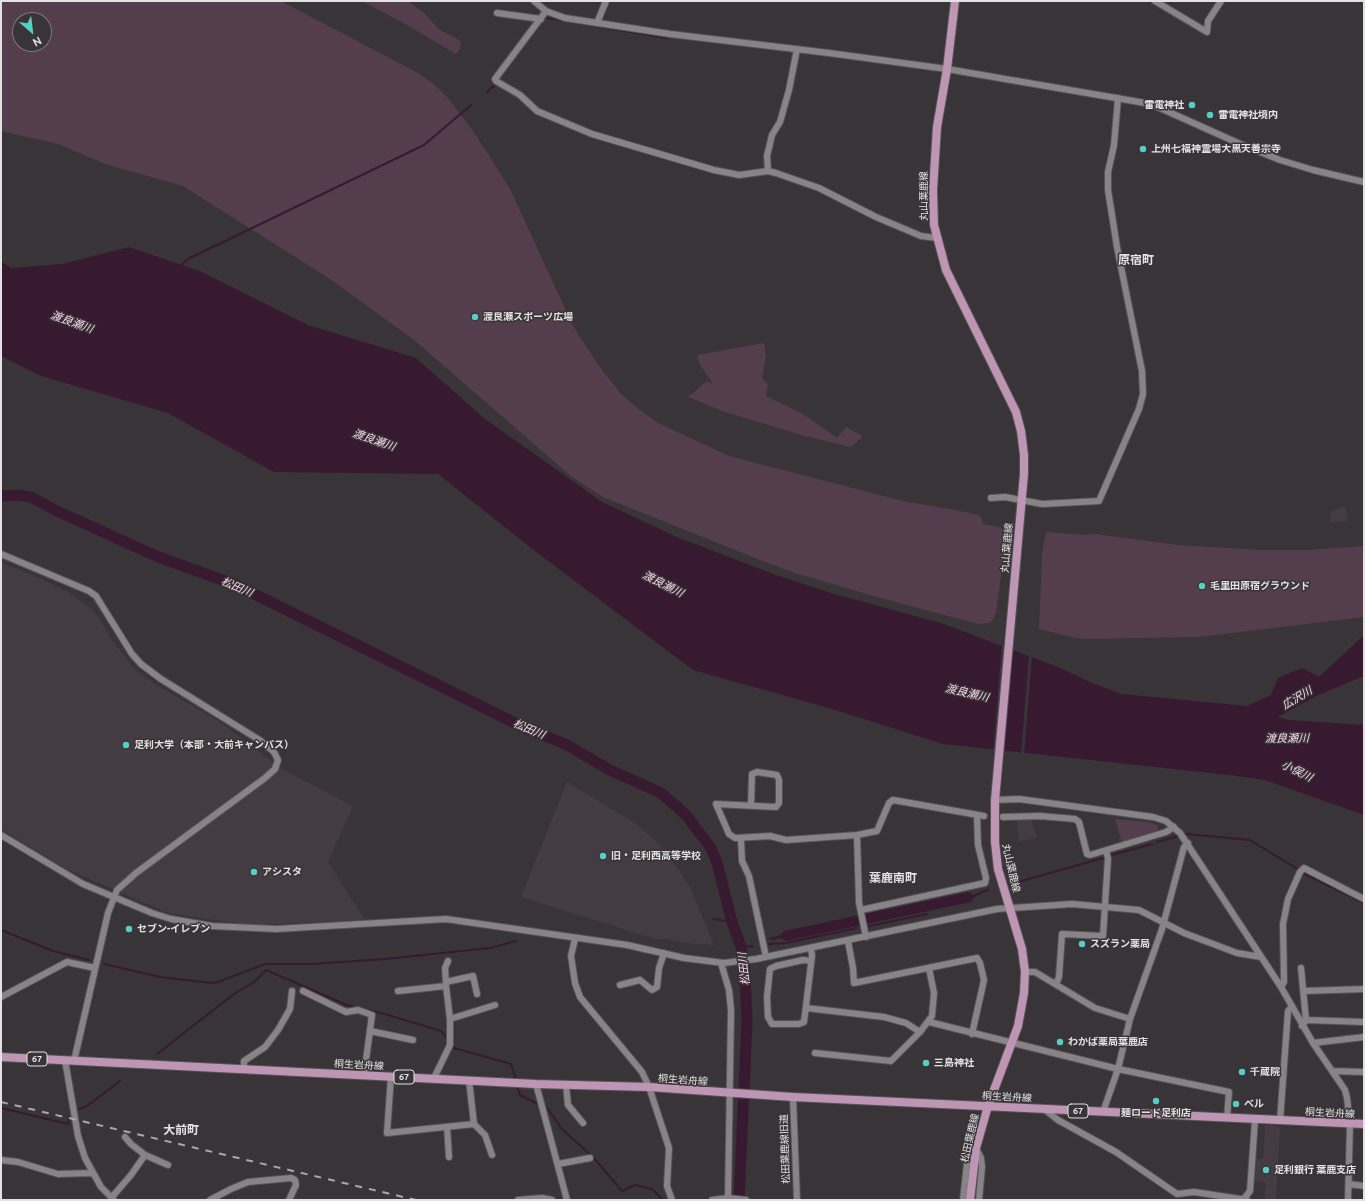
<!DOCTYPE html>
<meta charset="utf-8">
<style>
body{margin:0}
#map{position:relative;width:1365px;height:1201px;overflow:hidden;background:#383437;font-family:Ubuntu,sans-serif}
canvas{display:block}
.frame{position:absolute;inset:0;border:2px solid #e3e1e2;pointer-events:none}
.north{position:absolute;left:12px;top:12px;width:40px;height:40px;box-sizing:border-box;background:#383437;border:1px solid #7c797b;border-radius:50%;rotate:152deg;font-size:11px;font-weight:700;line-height:16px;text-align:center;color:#e3e1e2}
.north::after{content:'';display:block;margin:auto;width:14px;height:18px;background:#56cec3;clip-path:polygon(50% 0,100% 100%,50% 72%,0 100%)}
</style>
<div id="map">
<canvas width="1365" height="1201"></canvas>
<div class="frame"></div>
<div class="north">N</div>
</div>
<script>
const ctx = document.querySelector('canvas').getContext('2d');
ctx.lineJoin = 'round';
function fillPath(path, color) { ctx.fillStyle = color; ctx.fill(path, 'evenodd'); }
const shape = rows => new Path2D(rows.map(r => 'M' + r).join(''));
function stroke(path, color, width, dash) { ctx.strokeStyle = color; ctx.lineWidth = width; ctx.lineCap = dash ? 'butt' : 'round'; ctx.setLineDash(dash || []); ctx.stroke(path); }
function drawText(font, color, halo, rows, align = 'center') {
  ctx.font = font + ' Ubuntu,"Noto Sans JP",sans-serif'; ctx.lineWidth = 3; ctx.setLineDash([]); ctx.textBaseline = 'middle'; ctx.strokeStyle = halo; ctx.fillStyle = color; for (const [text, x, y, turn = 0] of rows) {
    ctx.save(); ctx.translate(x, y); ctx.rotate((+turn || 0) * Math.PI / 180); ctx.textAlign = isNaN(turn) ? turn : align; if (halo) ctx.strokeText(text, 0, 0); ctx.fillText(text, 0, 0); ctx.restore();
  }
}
fillPath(shape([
 [1345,506,1348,521,1330,522,1330,512],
 [1,562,44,580,73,595,95,612,112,640,135,670,160,687,220,722,282,769,353,806,328,862,365,920,250,925,168,913,67,869,1,829],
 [567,782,635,823,658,843,679,870,690,887,714,945,685,943,667,939,655,939,521,897],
 [1031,819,1037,837,1019,842,1017,820],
 [1265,1125,1280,1127,1276,1200,1264,1200,1266,1183,1255,1181,1256,1159,1263,1159]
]), '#453c43');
fillPath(shape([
 [1,1,281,1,418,73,435,85,447,97,471,128,492,160,511,191,573,326,599,366,621,394,637,408,658,423,729,456,903,501,966,512,981,516,983,524,1008,529,996,612,993,619,990,623,978,624,877,597,795,573,755,558,603,497,572,477,414,340,330,279,183,186,105,164,58,144,1,131],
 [20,20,44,20,44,44,20,44],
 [362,1,408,1,425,14,440,30,461,41,460,49,456,54,407,25],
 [764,343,766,356,762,378,768,384,766,396,803,414,837,438,846,427,863,436,851,447,805,436,725,412,688,397,707,381,713,384,700,365,697,355],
 [1046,532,1083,535,1096,534,1178,545,1261,550,1307,550,1364,546,1364,617,1199,637,1089,639,1075,638,1039,629,1042,554],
 [1115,819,1148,822,1158,825,1158,829,1155,833,1122,843]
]), '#543e4d');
fillPath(shape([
 [129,247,202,272,308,325,416,358,485,419,602,502,677,537,776,575,831,593,941,623,1058,667,1092,683,1122,694,1247,706,1271,695,1278,678,1302,668,1319,677,1364,635,1364,676,1318,695,1278,717,1288,720,1364,725,1364,815,1265,780,1229,775,943,744,832,709,693,670,531,548,438,474,274,472,168,413,41,376,1,356,1,261,11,268,62,264],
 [969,892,975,896,971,902,786,941,781,938,772,940,769,938,781,935,784,931]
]), '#381a30');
fillPath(shape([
 [1002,644,1011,647,1002,753,993,752],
 [1029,654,1032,655,1024,755,1021,755]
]), '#383437');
stroke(shape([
 [548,18,666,38],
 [487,92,495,85],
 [180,266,188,259,424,145,471,105],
 [1186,834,1250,840,1299,870],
 [1157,842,1178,836],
 [1112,855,1152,844],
 [1303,873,1364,903],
 [1018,882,1103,858],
 [973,896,988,890],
 [713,919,732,922],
 [869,926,927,914],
 [1,930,53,951,89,960],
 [769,944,786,943,857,928],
 [741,947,753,946],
 [104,964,160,977,211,983,218,982,265,964,312,964,385,959,490,948,516,941],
 [363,1009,385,1014,441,1031,448,1040],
 [452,1045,454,1048,511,1064,516,1080],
 [157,1054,234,994,254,982,266,970,347,1005,357,1008],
 [517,1086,520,1095,540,1105],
 [544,1107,548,1109,561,1128,594,1158,622,1191,635,1185,652,1189,663,1200],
 [1,1108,68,1124,72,1113],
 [79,1109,87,1106,120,1081]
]), '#381a30', 2);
stroke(shape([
 [1,496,18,495,31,497,55,510,156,556,236,585,517,724,567,745,610,770,661,793,686,815,711,848,717,863,732,922,741,947,745,975,747,1022,739,1200]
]), '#381a30', 11);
const minor = shape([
 [534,1,546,11,565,18,670,34,829,53,947,69,1151,104,1238,143,1280,160,1313,170,1364,182],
 [1155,1,1207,32,1208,21,1221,1],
 [546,11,495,79,496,81,520,95,537,111,592,134,714,170,739,175,768,171,776,173,819,188,876,217,921,236,937,238],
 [497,13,541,19],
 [597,23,606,1],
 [768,171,767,156,772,135,780,122,789,90,797,49],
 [991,498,1005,497,1042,504,1099,501,1139,409,1143,394,1142,371,1117,247,1108,190,1108,172,1114,145,1118,98],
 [1,554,89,591,96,596,132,654,141,664,161,679,261,741,274,752,278,760,275,769,265,778,136,873,117,890,108,913,74,1061],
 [995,800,1019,799,1153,817,1166,821,1180,833,1281,987,1313,1043,1345,1090,1347,1098,1350,1124,1348,1200],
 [751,805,752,774,757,772,777,775,779,780,779,803,776,807,716,804,729,834,735,838,770,836,786,840,857,835,877,831,889,803,893,800,984,816],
 [1003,817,1040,816,1075,819,1079,822,1087,854,1090,855,1166,832,1174,827],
 [1,835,83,884,152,913,171,919,212,926,276,929,446,919,627,945,684,958,724,963,756,959,997,909,1072,904,1139,910,1184,933,1237,953,1261,957],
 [857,835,859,903,866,937],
 [741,839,742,861,749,876,766,957],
 [861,910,985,883,986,878,978,845,977,816],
 [575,939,571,956,575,983,580,997,642,1072,649,1087,669,1148,667,1186,672,1200],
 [848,941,853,968,854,983,977,958,980,963,984,980,972,1034],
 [811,948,812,956,804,1022,799,1024,772,1024,768,1017,767,997,770,969,776,966,803,960,811,961],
 [721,963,729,990,731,1010,728,1198],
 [1301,968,1306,1020,1302,1026],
 [1025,972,1035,972,1095,1008,1130,1019],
 [446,982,473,976,477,994],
 [446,984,445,968,448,961],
 [1056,984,1059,977,1062,934,1103,936,1108,858,1106,851],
 [620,985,640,980,652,990,657,987,659,968,664,953],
 [1281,987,1284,982,1283,924,1288,899,1300,872,1304,868,1364,899],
 [303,991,346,1012,358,1010,372,1015,364,1075],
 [398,991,446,986,450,1019,450,1045,434,1078],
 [1304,991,1364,989],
 [1,997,67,962,95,968],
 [806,1008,884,1017,906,1023,920,1032],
 [450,1019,495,1005],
 [1306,1020,1364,1022],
 [929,1022,1118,1069,1229,1092,1227,1118],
 [370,1031,413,1040],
 [1313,1043,1364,1037],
 [815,1053,891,1061,920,1032,932,1016,934,993,929,968],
 [65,1060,78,1136,85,1158,101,1187,114,1200],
 [244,1069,244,1061,265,1047,278,1030,290,1009,292,991],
 [1332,1071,1364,1072],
 [391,1076,387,1133,474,1124,469,1080],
 [536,1084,567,1200],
 [566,1085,568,1105,583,1123],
 [793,1097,797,1200],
 [1044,1109,1058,1120,1116,1152,1177,1194,1194,1192,1247,1200],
 [1103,1112,1118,1069,1130,1019,1162,929,1184,847,1188,843],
 [1280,1121,1288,1011,1292,1006],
 [474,1124,485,1135,492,1155],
 [447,1127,449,1157],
 [125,1137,131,1144,145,1155],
 [1,1160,18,1162,58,1174,92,1173],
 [558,1164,590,1158],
 [1349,1184,1364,1186],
 [112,1197,131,1175,145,1155,168,1165],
 [210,1200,231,1189,248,1182,291,1178,295,1180,296,1185,289,1200],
 [518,1200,542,1198,552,1200],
 [712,1200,728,1198,746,1200],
 [963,1200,967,1163,968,1157,976,1148,981,1158,982,1167,979,1200],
 [1243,1200,1250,1191,1255,1120]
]);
const major = shape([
 [955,1,947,69,937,127,933,190,934,225,946,270,1016,412,1021,431,1024,455,1024,474,995,800,995,842,998,869,1022,949,1025,972,1024,993,1018,1026,988,1106,976,1148,970,1200],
 [1,1057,536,1084,649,1087,793,1097,1364,1124]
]);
stroke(minor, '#565355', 8);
stroke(major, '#565355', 10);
stroke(minor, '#878386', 6);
stroke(major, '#be96b3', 8);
stroke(shape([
 [1,1102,416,1200]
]), '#aba8aa', 2, [7, 7]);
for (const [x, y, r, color] of [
 [1192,105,4,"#56cec3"],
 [1210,115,4,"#56cec3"],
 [1143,149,4,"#56cec3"],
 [475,317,4,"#56cec3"],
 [1202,586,4,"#56cec3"],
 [126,745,4,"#56cec3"],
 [603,856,4,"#56cec3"],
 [254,872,4,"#56cec3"],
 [129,929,4,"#56cec3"],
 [1082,944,4,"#56cec3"],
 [1060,1042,4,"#56cec3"],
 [926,1063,4,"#56cec3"],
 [1242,1072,4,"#56cec3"],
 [1156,1101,4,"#56cec3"],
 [1236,1104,4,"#56cec3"],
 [1266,1170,4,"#56cec3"]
]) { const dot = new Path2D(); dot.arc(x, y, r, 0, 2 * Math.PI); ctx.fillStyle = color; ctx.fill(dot); stroke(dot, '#383437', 1.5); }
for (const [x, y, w] of [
 [37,1059,20],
 [404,1077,20],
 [1078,1111,20]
]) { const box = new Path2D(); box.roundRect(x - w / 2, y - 7, w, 14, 3); ctx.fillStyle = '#383437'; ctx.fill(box); stroke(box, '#e3e1e2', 1); }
drawText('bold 9px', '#e3e1e2', null, [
 ["67",37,1059],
 ["67",404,1077],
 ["67",1078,1111]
]);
drawText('bold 10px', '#e3e1e2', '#383437', [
 ["雷電神社",1184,105,"right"],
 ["雷電神社境内",1218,115],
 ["上州七福神霊場大黒天善宗寺",1151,149],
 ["渡良瀬スポーツ広場",483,317],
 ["毛里田原宿グラウンド",1210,586],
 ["足利大学（本部・大前キャンパス）",134,745],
 ["旧・足利西高等学校",611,856],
 ["アシスタ",262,872],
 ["セブン-イレブン",137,929],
 ["スズラン薬局",1090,944],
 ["わかば薬局葉鹿店",1068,1042],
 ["三島神社",934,1063],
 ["千蔵院",1250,1072],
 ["ベル",1244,1104],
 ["麺ロード足利店",1156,1113,"center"],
 ["足利銀行 葉鹿支店",1274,1170]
], 'left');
drawText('10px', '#e3e1e2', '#383437', [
 ["丸山葉鹿線",924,196,-90],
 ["丸山葉鹿線",1007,548,-85],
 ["丸山葉鹿線",1011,868,77],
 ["桐生岩舟線",359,1065,3],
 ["桐生岩舟線",683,1080,4],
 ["桐生岩舟線",1007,1097,3],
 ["桐生岩舟線",1330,1113,3],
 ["松田葉鹿線",970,1138,-77],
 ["松田葉鹿線旧道",785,1149,-92]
]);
drawText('italic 11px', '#fad5ee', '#383437', [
 ["渡良瀬川",72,322,20],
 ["渡良瀬川",374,440,19],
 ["渡良瀬川",663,584,27],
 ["松田川",237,587,23],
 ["渡良瀬川",967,693,13],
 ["広沢川",1297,698,-31],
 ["松田川",529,729,23],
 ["渡良瀬川",1287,738],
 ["小俣川",1297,771,26],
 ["松田川",744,969,-97]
]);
drawText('bold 12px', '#e3e1e2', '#383437', [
 ["原宿町",1136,260],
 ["葉鹿南町",893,878],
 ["大前町",181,1130]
]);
</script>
